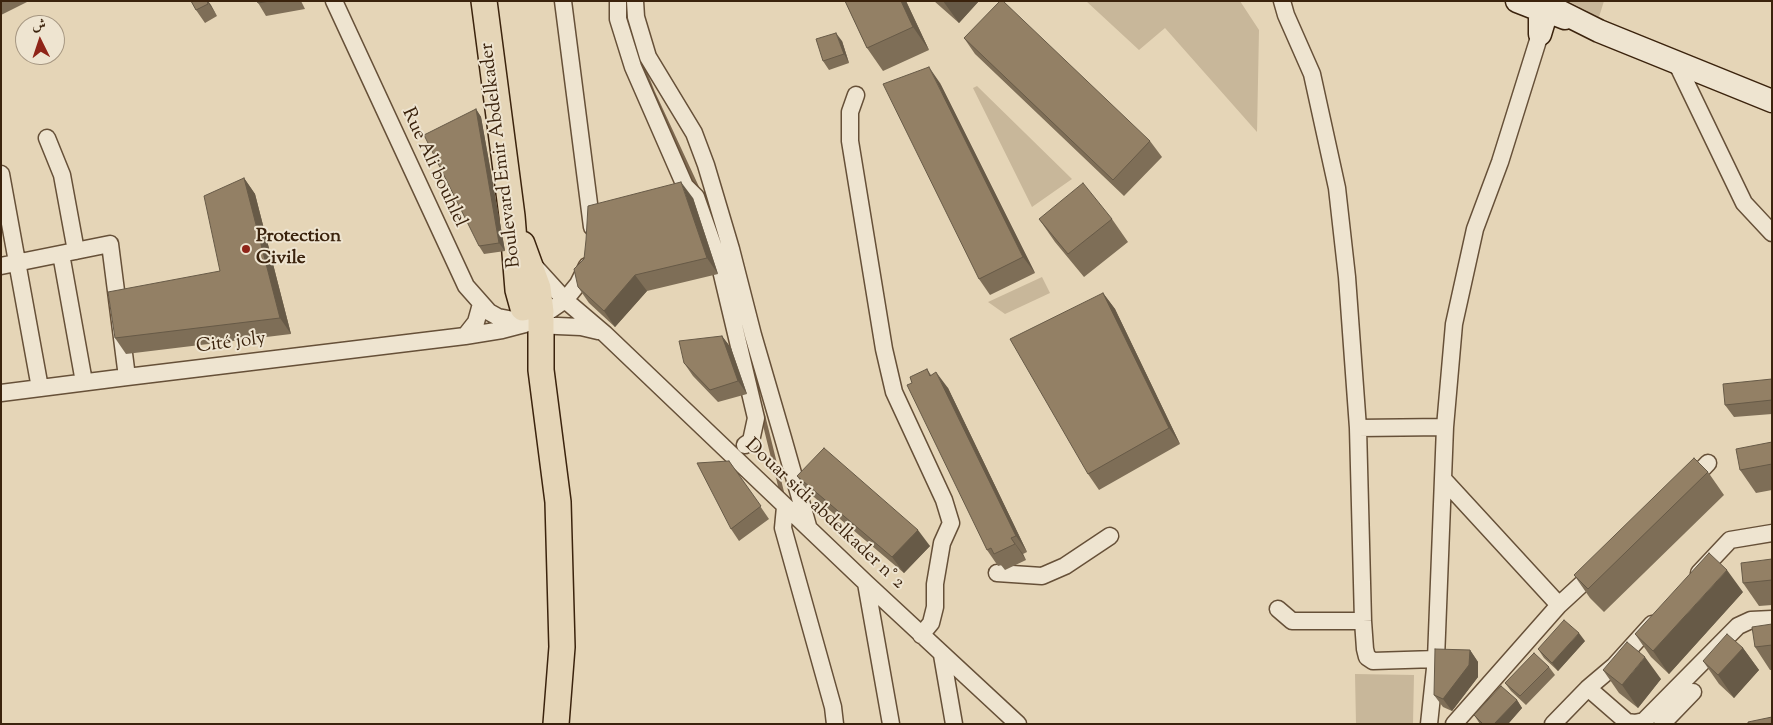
<!DOCTYPE html>
<meta charset="utf-8">
<style>
body{margin:0}
#map{position:relative;width:1773px;height:725px;overflow:hidden;background:#e5d5b7;font-family:"Sorts Mill Goudy",Amiri,serif}
canvas{display:block}
.frame{position:absolute;inset:0;border:2px solid #3b230d;pointer-events:none}
.north{position:absolute;left:15px;top:15px;width:50px;height:50px;box-sizing:border-box;background:#eee4d0;border:1px solid #a69782;border-radius:50%;rotate:356deg;font-size:14px;font-weight:700;line-height:20px;text-align:center;color:#3b230d}
.north::after{content:'';display:block;margin:auto;width:18px;height:22px;background:#8f2418;clip-path:polygon(50% 0,100% 100%,50% 72%,0 100%)}
</style>
<div id="map">
<canvas width="1773" height="725"></canvas>
<div class="frame"></div>
<div class="north">ش</div>
</div>
<script>
const ctx = document.querySelector('canvas').getContext('2d');
ctx.lineJoin = 'round';
function fillPath(path, color) { ctx.fillStyle = color; ctx.fill(path, 'evenodd'); }
const shape = rows => new Path2D(rows.map(r => 'M' + r).join(''));
function stroke(path, color, width, dash) { ctx.strokeStyle = color; ctx.lineWidth = width; ctx.lineCap = dash ? 'butt' : 'round'; ctx.setLineDash(dash || []); ctx.stroke(path); }
function drawText(font, color, halo, rows, align = 'center') {
  ctx.font = font + ' "Sorts Mill Goudy",serif'; ctx.lineWidth = 4; ctx.setLineDash([]); ctx.textBaseline = 'middle'; ctx.strokeStyle = halo; ctx.fillStyle = color; for (const [text, x, y, turn = 0] of rows) {
    ctx.save(); ctx.translate(x, y); ctx.rotate((+turn || 0) * Math.PI / 180); ctx.textAlign = isNaN(turn) ? turn : align; if (halo) ctx.strokeText(text, 0, 0); ctx.fillText(text, 0, 0); ctx.restore();
  }
}
fillPath(shape([
 [1086,1,1240,1,1259,30,1257,132,1165,28,1139,50],
 [1568,1,1604,1,1599,17],
 [977,86,1072,179,1032,207,973,88],
 [1042,277,1050,293,1005,314,988,302],
 [1355,674,1414,675,1413,724,1356,724]
]), '#c8b79a');
stroke(shape([
 [635,48,653,93,698,190],
 [763,416,782,493]
]), '#7e6950', 4.5);
const street = shape([
 [334,1,466,286,489,312,498,317,524,322],
 [563,1,592,227],
 [618,1,618,19,633,67,685,186,696,197,719,262,756,418,751,441,745,445],
 [635,1,636,17,648,57,694,133,706,165,731,249,753,335,783,438,808,526],
 [1282,1,1286,15,1312,74,1337,188,1347,277,1358,428,1363,621,1365,649,1367,657,1373,661,1436,659],
 [1676,62,1744,203,1772,233],
 [856,95,850,112,850,141,884,349,894,392,944,500,951,523,942,543,935,584,935,607,931,623,921,635],
 [47,138,62,175,76,251],
 [1,174,40,388],
 [61,254,84,382],
 [1,266,110,244,127,377],
 [535,267,565,300,605,334,866,583,1018,724],
 [542,316,565,300,578,284,587,266],
 [534,325,581,327,598,331],
 [465,336,476,322,481,304],
 [1,393,127,377,465,336,502,330,525,324],
 [1358,428,1445,427],
 [1444,480,1559,605],
 [1689,483,1708,463],
 [785,507,783,528,833,707,835,724],
 [997,573,1042,576,1065,566,1110,536],
 [1699,573,1730,540,1772,533],
 [866,583,891,724],
 [1278,609,1292,621,1363,621],
 [942,655,954,724],
 [1588,688,1627,722,1635,723,1644,721,1738,626,1751,620,1772,619],
 [1429,724,1436,659,1445,427,1454,324,1475,229,1500,162,1540,34],
 [1454,724,1559,605,1597,570],
 [1553,724,1588,688,1614,666,1652,624],
 [1662,724,1693,692]
]);
const secondary = shape([
 [1517,1,1540,10,1540,33],
 [1550,1,1549,6,1599,31,1772,101],
 [1540,34,1547,11,1565,18]
]);
const primary = shape([
 [484,1,512,216,518,290,523,308],
 [522,244,538,288,541,312],
 [541,319,541,370,558,502,562,647,556,724]
]);
stroke(street, '#665038', 19);
stroke(secondary, '#3b230d', 25);
stroke(primary, '#3b230d', 28);
stroke(street, '#eee4d0', 16);
stroke(secondary, '#eee4d0', 22);
stroke(primary, '#e5d5b7', 25);
fillPath(shape([
 [1,1,29,1,1,15],
 [191,1,208,1,217,16,205,23,196,10],
 [257,1,301,1,305,9,266,16],
 [845,1,906,1,929,50,883,71,867,48],
 [934,1,979,1,959,23],
 [964,38,1150,141,1162,157,1124,196,975,54],
 [842,41,849,63,829,70,823,61],
 [940,83,1035,273,990,295,979,279],
 [476,109,481,117,505,251,484,254,479,246],
 [244,178,255,194,291,334,126,354,115,338,220,271],
 [693,198,718,274,647,291,615,327,589,303,578,287],
 [1039,219,1112,219,1128,242,1084,277,1055,242],
 [1103,293,1115,309,1180,444,1099,490,1088,474],
 [722,336,731,348,747,394,718,402,693,376,684,363],
 [927,369,931,375,948,388,1027,552,1023,554,1026,560,1005,570,1001,565,998,566,987,550,912,383],
 [1772,379,1772,414,1734,417,1725,405],
 [1772,442,1772,490,1756,493,1740,470],
 [729,461,769,519,739,541,731,529],
 [1708,472,1724,495,1604,612,1590,598,1574,575],
 [797,476,930,546,904,573,808,492],
 [1772,559,1772,605,1759,606,1743,583],
 [1743,592,1669,674,1651,657,1635,634],
 [1772,624,1772,670,1770,670,1755,647],
 [1585,641,1558,671,1544,658,1538,649],
 [1743,648,1759,670,1734,698,1719,684,1703,661],
 [1470,650,1478,662,1478,677,1452,711,1443,707,1434,695],
 [1549,667,1555,675,1526,705,1511,691,1505,683],
 [1603,670,1661,679,1638,708,1619,693],
 [1517,700,1522,708,1508,724,1480,724,1474,715]
]), '#7e6e57');
fillPath(shape([
 [207,1,208,1,211,5,217,16],
 [901,1,906,1,929,50,913,27],
 [943,1,979,1,959,23],
 [836,33,842,41,849,63,844,54],
 [929,67,940,83,1035,273,1023,257],
 [476,109,481,117,505,251,499,243],
 [244,178,255,194,291,334,280,318],
 [681,182,693,198,718,274,707,258],
 [635,275,647,291,615,327,604,311],
 [1103,293,1115,309,1180,444,1169,428],
 [722,336,731,348,747,394,738,381],
 [936,372,948,388,1027,552,1016,536],
 [918,530,930,546,904,573,892,557],
 [1011,538,1023,554,1026,560,1015,544],
 [1727,570,1743,592,1669,674,1653,651],
 [1579,633,1585,641,1558,671,1552,663],
 [1743,648,1759,670,1734,698,1718,675],
 [1470,650,1478,662,1478,677,1452,711,1443,699],
 [1645,657,1661,679,1638,708,1622,685],
 [1517,700,1522,708,1508,724,1494,724]
]), '#675a47');
const building = shape([
 [191,1,207,1,208,4,196,10,191,1],
 [257,1,270,1,258,3,257,1],
 [845,1,901,1,913,27,867,48,845,1],
 [1000,1,1003,1,1150,141,1113,180,964,38,1000,1],
 [836,33,844,54,823,61,816,39,836,33],
 [929,67,1023,257,979,279,883,84,929,67],
 [476,109,499,243,479,246,424,135,476,109],
 [244,178,280,318,115,338,108,292,220,271,204,196,244,178],
 [681,182,707,258,635,275,604,311,578,287,574,269,584,259,586,240,588,206,681,182],
 [1083,183,1112,219,1068,254,1039,219,1083,183],
 [1103,293,1169,428,1088,474,1010,339,1103,293],
 [722,336,738,381,710,390,684,363,679,341,722,336],
 [927,369,930,376,936,372,1016,536,1011,538,1015,544,994,554,991,548,987,550,907,385,912,383,910,377,927,369],
 [1772,379,1772,400,1725,405,1723,384,1772,379],
 [1772,442,1772,464,1740,470,1736,449,1772,442],
 [824,448,918,530,892,557,797,476,824,448],
 [1694,458,1708,472,1588,589,1574,575,1694,458],
 [729,461,761,506,731,529,697,463,729,461],
 [1709,553,1727,570,1653,651,1635,634,1709,553],
 [1772,559,1772,580,1743,583,1741,563,1772,559],
 [1564,620,1579,633,1552,663,1538,649,1564,620],
 [1772,624,1772,645,1755,647,1752,627,1772,624],
 [1727,634,1743,648,1718,675,1703,661,1727,634],
 [1627,642,1645,657,1622,685,1603,670,1627,642],
 [1435,649,1470,650,1469,665,1443,699,1434,695,1435,649],
 [1534,653,1549,667,1520,696,1505,683,1534,653],
 [1501,686,1517,700,1494,724,1483,724,1474,715,1501,686],
 [1772,717,1772,724,1748,724,1748,722,1772,717]
]);
fillPath(building, '#938065');
stroke(building, '#675a47', 1);
for (const [x, y, r, color] of [
 [246,249,5,"#8f2418"]
]) { const dot = new Path2D(); dot.arc(x, y, r, 0, 2 * Math.PI); ctx.fillStyle = color; ctx.fill(dot); stroke(dot, '#eee4d0', 2); }
drawText('19px', '#3b230d', '#eee4d0', [
 ["Boulevard Emir Abdelkader",502,155,-97],
 ["Rue Ali bouhlel",433,168,65],
 ["Cité joly",231,344,-7],
 ["Douar sidi abdelkader n° 2",824,515,43]
]);
drawText('bold 19px', '#3b230d', '#eee4d0', [
 ["Protection",256,238],
 ["Civile",256,260]
], 'left');
</script>
